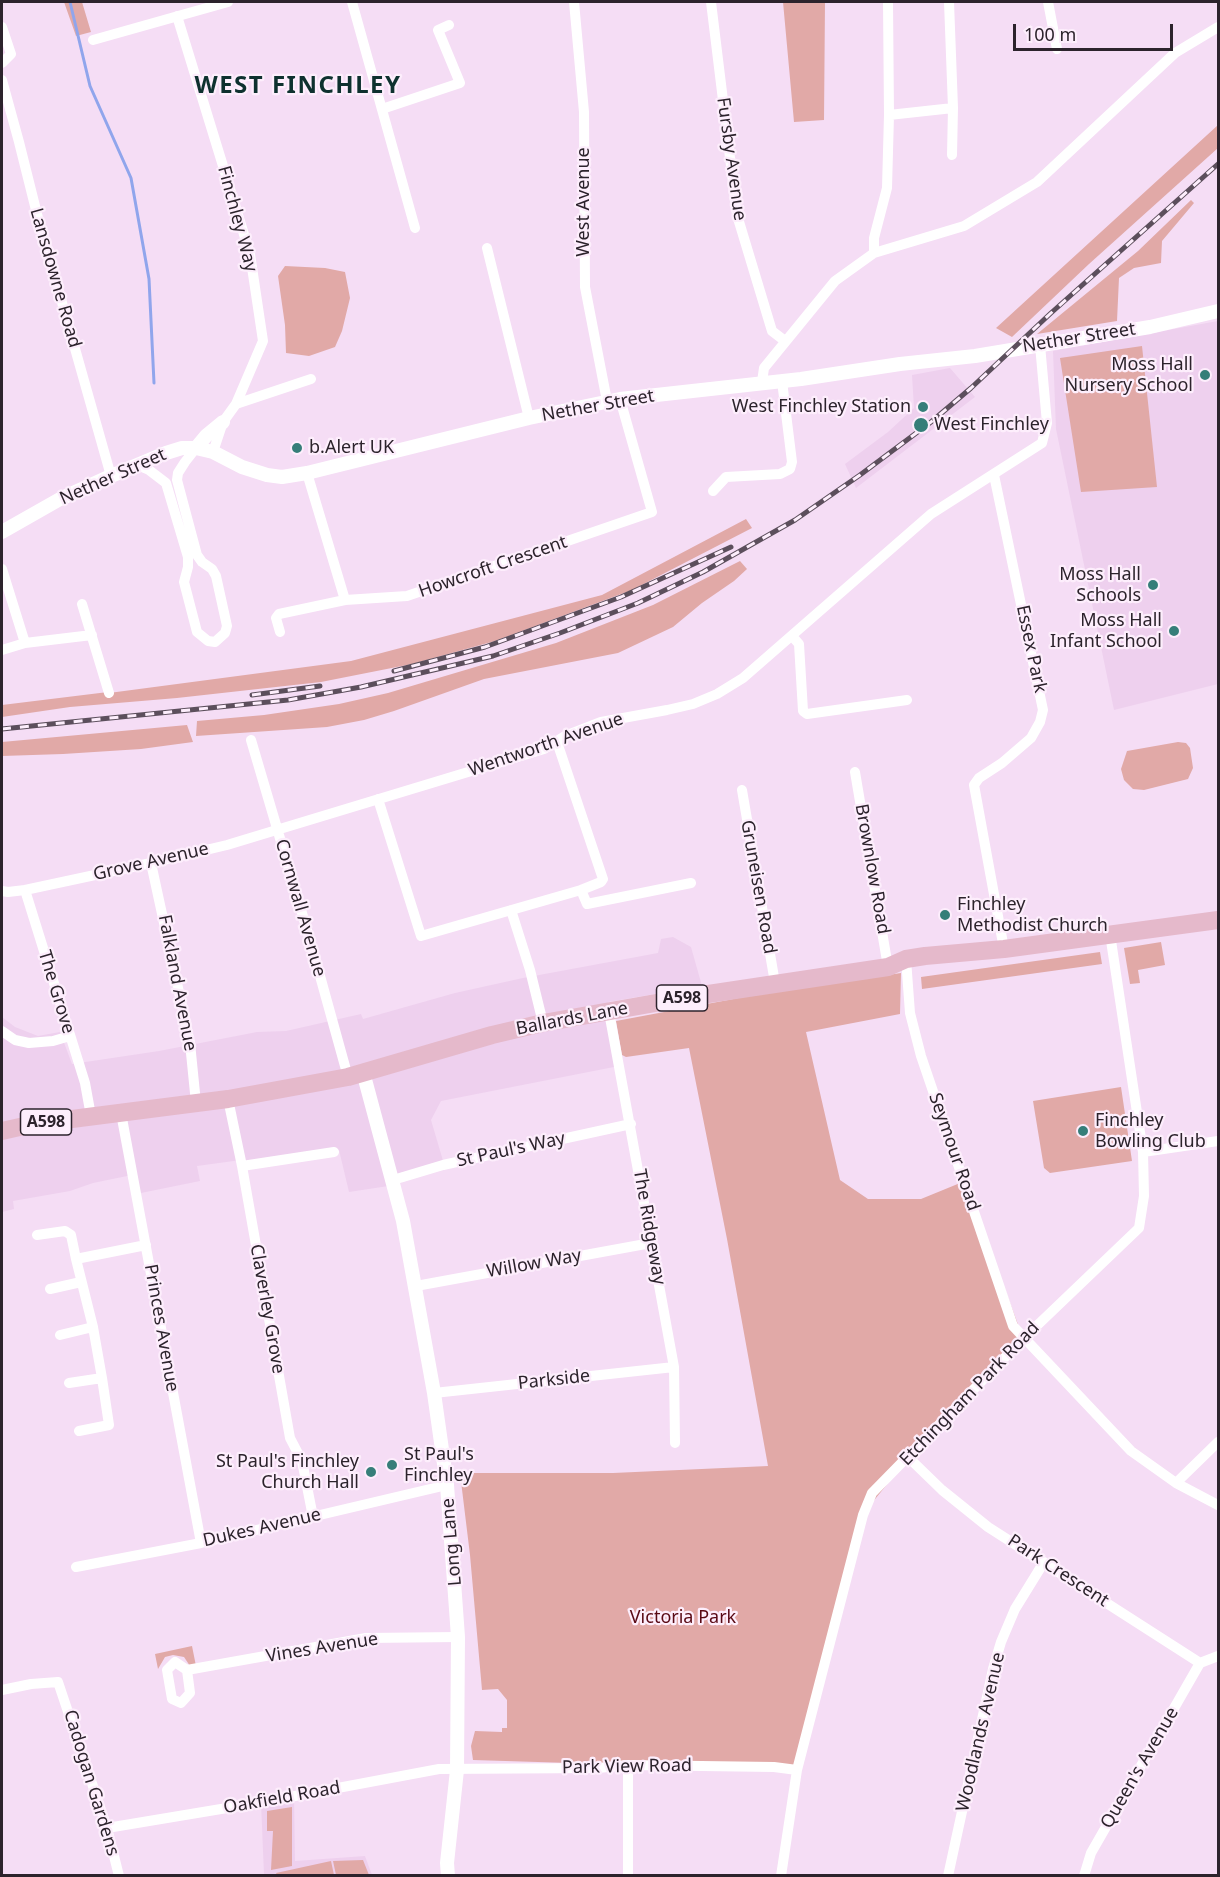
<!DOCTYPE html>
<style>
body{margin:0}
#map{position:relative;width:1220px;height:1877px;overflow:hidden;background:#f5ddf5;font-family:"Noto Sans",sans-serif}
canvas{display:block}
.frame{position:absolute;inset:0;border:3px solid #2c232c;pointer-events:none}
.scale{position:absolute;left:1013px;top:24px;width:160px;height:27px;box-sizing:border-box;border:3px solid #2c232c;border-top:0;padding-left:8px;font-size:18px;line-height:21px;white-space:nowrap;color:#2c232c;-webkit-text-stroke:4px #fdeefc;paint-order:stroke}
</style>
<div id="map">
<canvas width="1220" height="1877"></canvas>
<div class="frame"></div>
<div class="scale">100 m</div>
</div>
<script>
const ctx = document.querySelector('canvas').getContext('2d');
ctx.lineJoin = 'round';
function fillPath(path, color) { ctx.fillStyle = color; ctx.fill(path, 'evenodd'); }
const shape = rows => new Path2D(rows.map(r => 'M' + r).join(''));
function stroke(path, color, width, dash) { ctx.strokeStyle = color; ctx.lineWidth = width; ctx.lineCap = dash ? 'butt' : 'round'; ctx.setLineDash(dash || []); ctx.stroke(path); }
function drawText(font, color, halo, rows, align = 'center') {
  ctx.font = font + ' "Noto Sans",sans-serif'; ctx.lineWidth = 4.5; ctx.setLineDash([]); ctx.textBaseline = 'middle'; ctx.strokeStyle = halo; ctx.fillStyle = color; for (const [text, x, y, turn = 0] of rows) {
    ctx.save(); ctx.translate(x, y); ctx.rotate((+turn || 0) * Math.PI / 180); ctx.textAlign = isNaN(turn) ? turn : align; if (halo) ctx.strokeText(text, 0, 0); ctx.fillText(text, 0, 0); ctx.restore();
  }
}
fillPath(shape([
 [1218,321,1218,684,1114,710,1056,429,1053,351],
 [950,368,975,397,856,488,845,464,888,432,914,408,912,375],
 [673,937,691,947,702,986,608,1002,619,1066,441,1101,431,1120,444,1164,395,1185,349,1192,339,1150,243,1166,241,1160,197,1166,200,1181,136,1194,132,1175,93,1183,70,1191,13,1201,14,1209,2,1212,2,1017,15,1027,38,1036,60,1032,72,1064,159,1051,257,1032,286,1031,361,1014,363,1019,455,993,523,978,658,953,661,939],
 [294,1796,295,1861,365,1856,372,1875,264,1875,261,1802]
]), '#eed0ee');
fillPath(shape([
 [64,2,82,2,91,32,76,36],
 [783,2,825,2,824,120,794,122],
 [1218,125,1218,148,1089,264,1012,337,996,328],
 [1191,200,1194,203,1162,241,1161,263,1134,268,1119,278,1117,321,1037,334,1138,251],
 [285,266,325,268,345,272,350,298,342,331,335,347,309,356,286,353,285,325,278,276],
 [1142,346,1157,487,1081,492,1060,358],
 [746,519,752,528,632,590,495,641,412,664,321,682,177,698,70,707,2,717,2,705,108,692,109,693,351,661,602,595],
 [740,561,747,569,734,581,702,603,673,627,618,653,484,679,394,711,364,720,327,727,196,736,197,721,264,715,339,704,388,693,556,643,653,605],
 [187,725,193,742,141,749,63,754,2,756,2,742],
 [1178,742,1186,743,1190,748,1193,768,1188,779,1144,790,1133,789,1124,780,1121,769,1127,751],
 [1161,942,1165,965,1138,970,1140,983,1130,984,1124,948],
 [1100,952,1102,964,922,989,921,977],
 [901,973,900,1014,806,1032,840,1180,868,1199,921,1199,965,1181,1023,1338,910,1456,863,1514,797,1770,473,1760,471,1746,475,1731,502,1732,502,1728,507,1728,507,1700,498,1689,482,1690,470,1555,460,1473,613,1473,768,1466,727,1239,689,1048,626,1057,622,1055,616,1021,744,997],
 [1121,1087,1132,1161,1050,1173,1044,1168,1033,1101],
 [192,1646,196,1666,190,1666,184,1657,173,1655,165,1657,158,1669,155,1654],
 [292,1807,292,1866,271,1870,273,1831,267,1831,267,1811],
 [363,1860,369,1875,336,1875,333,1861],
 [331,1861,334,1875,277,1875,276,1873]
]), '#e1a9a7');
stroke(shape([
 [70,2,90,86,131,178,149,279,154,383]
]), '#90a5ec', 3);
stroke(shape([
 [352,2,415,228],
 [574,2,584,112,585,287,607,401],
 [711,2,737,215,772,331,785,341],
 [949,2,953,108,952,155],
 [1048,2,1057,49],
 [177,16,250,254,263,341,236,404,223,422,213,452],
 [2,27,11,54,2,63],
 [93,40,228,2],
 [2,80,19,142,37,214,111,476],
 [382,109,460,83,438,30,449,25],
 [889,115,953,108],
 [487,248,529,418],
 [874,253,874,238,887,188,889,115,888,2],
 [762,382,764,368,835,281,874,253,964,226,1037,182,1175,53,1218,27],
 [236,404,311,379],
 [137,465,149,470,166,483,188,557,188,567,184,582,197,632,208,641,215,642,225,633,227,626,216,576,212,569,202,562,197,555,177,480,178,473,185,462,196,448],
 [307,473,345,600,407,596,652,512,620,399],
 [994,475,1043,710,1040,722,1031,738,1002,763,979,778,974,785,1004,949],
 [713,491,726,477,780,474,790,469,792,462,782,381],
 [2,569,25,643,92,635],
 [82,604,109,693],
 [280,632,276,618,279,614,345,600],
 [792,636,799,644,803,711,807,714,907,700],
 [2,650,25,643],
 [251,740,312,947,348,1077],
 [855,772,888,967],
 [742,790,775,983],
 [378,799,421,936,581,890,601,882,603,879,557,742],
 [151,863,190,1043,196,1103],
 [25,890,151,863,227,845,544,749,565,736,601,722,667,710,693,704,717,694,743,678,931,514,1042,443,1047,423,1040,345],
 [581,890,587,904,691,883],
 [2,891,8,892,25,890,85,1083,91,1116],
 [511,910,530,970,543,1023],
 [906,959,910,1013,921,1056,1013,1326,1131,1451,1176,1483,1218,1505],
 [609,1012,674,1367,675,1443],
 [2,1031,15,1040,29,1043,53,1041,70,1036],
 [228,1099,242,1166,290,1438,302,1461,313,1517],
 [121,1113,201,1543],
 [1143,1152,1218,1141],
 [242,1166,334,1152],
 [393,1180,443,1165,631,1124],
 [37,1235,65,1231,71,1235,76,1259,146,1245],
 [416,1286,651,1243],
 [50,1289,81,1282],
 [60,1335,93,1327],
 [69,1383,102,1378,93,1327,76,1259],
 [434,1393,674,1367],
 [79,1431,109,1425,102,1378],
 [909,1458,942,1490,988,1527,1200,1663,1218,1656],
 [1176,1483,1218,1442],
 [76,1567,201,1543,447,1485],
 [187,1670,175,1662,167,1670,172,1699,181,1703,190,1693,187,1670,366,1638,458,1637],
 [2,1690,31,1684,58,1682,107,1828,119,1876],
 [107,1828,263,1802,439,1769,598,1768,628,1765,774,1767,797,1770],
 [628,1876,628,1765],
 [781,1876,797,1770,863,1515,872,1493,1024,1338,1139,1228,1144,1196,1143,1152,1110,934],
 [948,1876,993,1669,1001,1642,1015,1609,1044,1562],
 [1084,1876,1091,1853,1200,1663]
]), '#fff', 10);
stroke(shape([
 [196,448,206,436,223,422],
 [2,532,60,499,111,476,166,453,182,448,196,448,213,452,242,467,267,475,282,477,307,473,529,418,620,399,801,379,900,364,975,356,1150,327,1218,311],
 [363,1072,403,1221,434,1393,447,1485,458,1637,457,1770,447,1863,448,1876]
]), '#fff', 14);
stroke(shape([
 [2,1131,33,1124,228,1099,348,1077,492,1035,543,1023,695,996,888,967,906,959,925,956,1004,949,1218,920]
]), '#e5b9cb', 18);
const rail = shape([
 [394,671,485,647,621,597,731,547],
 [252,695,320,686],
 [2,729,288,700,361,687,493,656,560,633,638,603,703,572,795,520,860,475,931,422,971,388,1051,313,1218,164]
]);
stroke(rail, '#5c4f5c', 5);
stroke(rail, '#fdeefc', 3, [9]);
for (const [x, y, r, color] of [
 [1205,375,6,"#367e79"],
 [923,407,6,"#367e79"],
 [921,425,8,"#367e79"],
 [297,448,6,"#367e79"],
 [1153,585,6,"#367e79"],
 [1174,631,6,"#367e79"],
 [945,915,6,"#367e79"],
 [1083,1131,6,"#367e79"],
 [392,1465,6,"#367e79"],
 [371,1472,6,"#367e79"]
]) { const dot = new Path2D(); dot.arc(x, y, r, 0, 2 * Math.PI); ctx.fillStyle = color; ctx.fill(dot); stroke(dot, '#fdeefc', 2); }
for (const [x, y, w] of [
 [682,998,51],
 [46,1122,51]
]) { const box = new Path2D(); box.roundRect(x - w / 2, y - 13, w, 26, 4.5); ctx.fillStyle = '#fdeefc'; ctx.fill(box); stroke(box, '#2c232c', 1.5); }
drawText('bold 16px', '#2c232c', null, [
 ["A598",682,998],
 ["A598",46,1122]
]);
drawText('18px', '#2c232c', '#fdeefc', [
 ["Fursby Avenue",731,159,82],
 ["West Avenue",584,202,-90],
 ["Finchley Way",237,219,75],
 ["Lansdowne Road",55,278,74],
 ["Nether Street",1079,338,-9],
 ["Nether Street",598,406,-10],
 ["Nether Street",113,477,-24],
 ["Howcroft Crescent",493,567,-19],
 ["Essex Park",1031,649,78],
 ["Wentworth Avenue",546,745,-19],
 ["Grove Avenue",151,862,-13],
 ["Brownlow Road",872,869,80],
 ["Gruneisen Road",758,887,80],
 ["Cornwall Avenue",300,908,74],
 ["Falkland Avenue",177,983,79],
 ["The Grove",56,992,73],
 ["Ballards Lane",572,1019,-11],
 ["St Paul's Way",511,1150,-12],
 ["Seymour Road",954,1152,71],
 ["The Ridgeway",649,1227,80],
 ["Willow Way",534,1264,-10],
 ["Claverley Grove",267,1309,80],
 ["Princes Avenue",161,1328,80],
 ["Parkside",554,1380,-6],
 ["Etchingham Park Road",970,1394,-46],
 ["Dukes Avenue",262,1528,-13],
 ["Long Lane",452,1542,-95],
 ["Park Crescent",1058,1571,33],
 ["Vines Avenue",322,1648,-9],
 ["Woodlands Avenue",981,1732,-77],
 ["Park View Road",627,1767,-1],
 ["Queen's Avenue",1140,1768,-60],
 ["Cadogan Gardens",91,1783,73],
 ["Oakfield Road",282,1798,-10]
]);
drawText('18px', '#2c232c', '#fdeefc', [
 ["Moss Hall",1193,365],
 ["Nursery School",1193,386],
 ["West Finchley Station",911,407],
 ["West Finchley",934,425,"left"],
 ["b.Alert UK",309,448,"left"],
 ["Moss Hall",1141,575],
 ["Schools",1141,596],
 ["Moss Hall",1162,621],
 ["Infant School",1162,642],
 ["Finchley",957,905,"left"],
 ["Methodist Church",957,926,"left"],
 ["Finchley",1095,1121,"left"],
 ["Bowling Club",1095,1142,"left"],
 ["St Paul's",404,1455,"left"],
 ["Finchley",404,1476,"left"],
 ["St Paul's Finchley",359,1462],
 ["Church Hall",359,1483]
], 'right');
drawText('18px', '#590914', '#fdeefc', [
 ["Victoria Park",683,1618]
]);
ctx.letterSpacing = '1.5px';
drawText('bold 24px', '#0e312f', '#fdeefc', [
 ["WEST FINCHLEY",298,86]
]);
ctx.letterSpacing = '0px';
</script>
